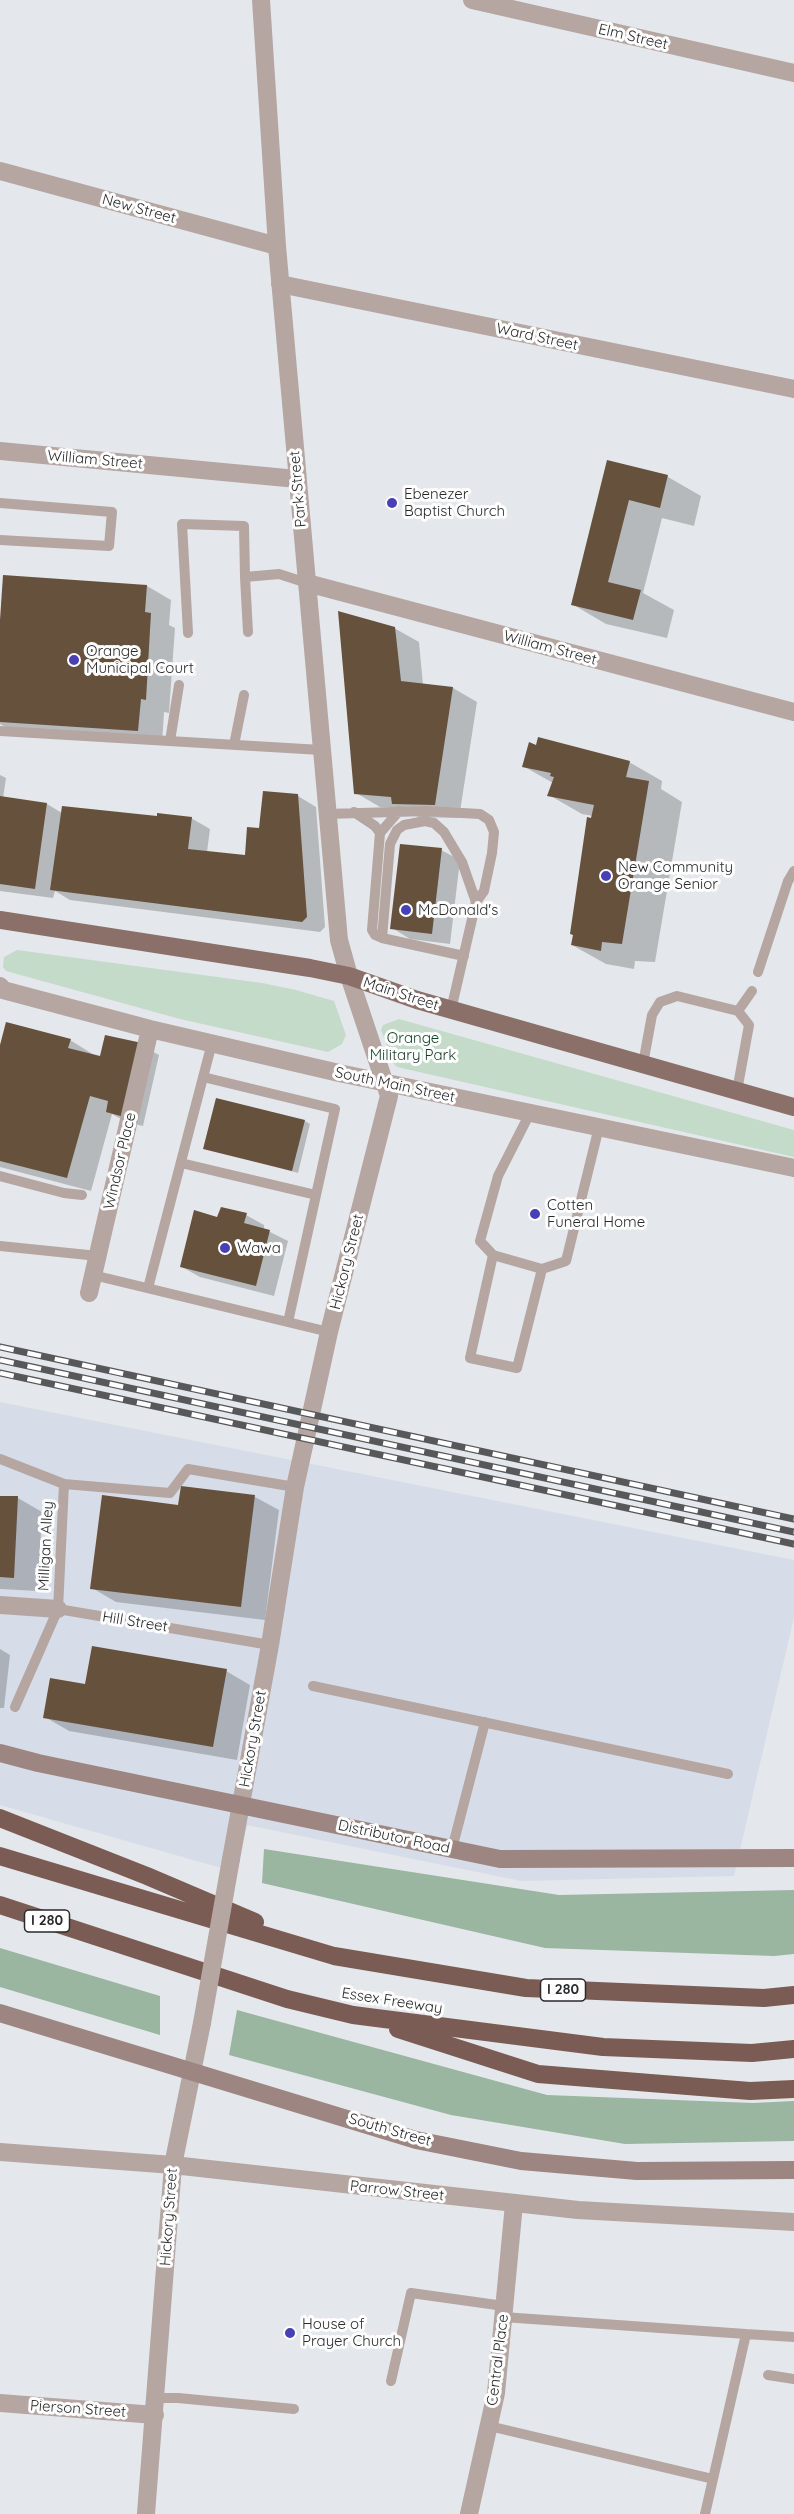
<!DOCTYPE html>
<style>
body{margin:0}
canvas{display:block;background:#e4e7eb}
</style>
<canvas width="794" height="2514"></canvas>
<script>
const ctx = document.querySelector('canvas').getContext('2d');
ctx.lineJoin = 'round';
function fillPath(path, color) { ctx.fillStyle = color; ctx.fill(path, 'evenodd'); }
const shape = rows => new Path2D(rows.map(r => 'M' + r).join(''));
function stroke(path, color, width, dash) { ctx.strokeStyle = color; ctx.lineWidth = width; ctx.lineCap = dash ? 'butt' : 'round'; ctx.setLineDash(dash || []); ctx.stroke(path); }
function drawText(font, color, halo, rows, align = 'center') {
  ctx.font = font + ' Quicksand,sans-serif'; ctx.lineWidth = 6; ctx.setLineDash([]); ctx.textBaseline = 'middle'; ctx.strokeStyle = halo; ctx.fillStyle = color; for (const [text, x, y, turn = 0] of rows) {
    ctx.save(); ctx.translate(x, y); ctx.rotate((+turn || 0) * Math.PI / 180); ctx.textAlign = isNaN(turn) ? turn : align; if (halo) ctx.strokeText(text, 0, 0); ctx.fillText(text, 0, 0); ctx.restore();
  }
}
fillPath(shape([
 [0,1402,794,1560,794,1617,734,1876,521,1881,247,1825,235,1872,0,1805]
]), '#d7dde8');
fillPath(shape([
 [17,950,262,983,296,990,334,1001,346,1035,342,1044,328,1052,180,1019,6,971,3,967,4,957],
 [399,1019,794,1130,794,1157,397,1067,394,1064,381,1030,383,1025]
]), '#c4dbca');
fillPath(shape([
 [264,1849,559,1895,794,1890,794,1954,774,1956,545,1948,262,1883],
 [0,1948,160,1996,160,2035,0,1987],
 [237,2010,547,2095,753,2103,794,2101,794,2141,625,2144,451,2115,229,2055]
]), '#9ab5a0');
fillPath(shape([
 [608,462,668,477,701,496,694,526,662,518,643,593,674,610,667,638,606,624,572,604],
 [147,586,171,600,169,625,175,628,169,713,164,712,162,744,19,735,0,724,0,642],
 [394,628,419,642,423,685,453,688,477,702,459,818,418,817,403,808,380,807,356,793],
 [537,747,629,762,662,781,661,789,682,802,655,962,635,961,634,969,606,964,572,945,593,816,582,814,549,795,553,783,523,766],
 [0,775,6,778,3,798,47,804,62,813,191,818,210,829,207,852,246,857,260,829,298,796,316,807,325,927,320,932,70,900,55,891,53,898,0,891],
 [441,850,460,860,450,944,410,939,392,928],
 [70,1040,99,1058,141,1045,159,1055,143,1126,126,1122,112,1114,91,1191,0,1167,0,1051],
 [305,1121,310,1124,298,1173,205,1148],
 [246,1215,264,1225,264,1229,288,1241,274,1296,200,1277,182,1267,218,1218],
 [0,1497,18,1498,42,1512,38,1591,0,1589],
 [255,1497,279,1510,265,1620,116,1602,92,1588,180,1507],
 [0,1649,10,1655,4,1708,0,1708],
 [226,1671,250,1685,237,1760,69,1731,45,1717,86,1686]
]), '#0003');
fillPath(shape([
 [607,460,668,475,660,508,629,500,608,582,641,590,633,620,571,605],
 [3,575,147,585,145,612,151,613,146,700,141,699,138,731,0,722,0,620],
 [338,611,395,627,401,681,453,687,435,805,392,804,391,797,354,794],
 [538,737,630,761,626,777,649,781,622,944,602,942,601,951,571,945,573,935,570,934,587,817,591,818,594,805,547,796,554,777,550,776,551,773,522,767,529,742,536,745],
 [263,791,298,794,307,917,302,922,50,890,62,806,157,816,157,813,192,817,188,849,245,855,247,827,259,828],
 [0,796,47,803,35,889,0,884],
 [400,844,442,848,432,934,390,929],
 [6,1022,71,1039,68,1048,100,1056,105,1035,142,1043,124,1117,106,1112,108,1101,90,1096,67,1178,0,1161,0,1045],
 [216,1098,305,1120,292,1171,203,1149],
 [221,1207,247,1213,244,1223,270,1230,256,1286,180,1267,194,1210,217,1217],
 [181,1486,255,1495,241,1607,90,1589,102,1495,178,1505],
 [0,1496,18,1496,14,1578,0,1577],
 [92,1646,227,1669,213,1747,43,1718,50,1678,85,1684]
]), '#66513d');
stroke(shape([
 [0,503,112,512,109,546,0,540],
 [245,577,248,632],
 [188,633,182,524,244,526,245,577,279,574,307,583],
 [0,731,321,750],
 [170,741,179,685],
 [234,745,244,695],
 [354,812,375,826,380,833,372,930,375,935,382,938,464,956],
 [327,814,427,811,480,814,489,820,494,832,492,853,484,891,476,902,451,1010],
 [380,833,399,811],
 [382,938,390,844,397,830,404,825,425,821,434,823,444,832,462,862,476,902],
 [758,972,788,881,794,871],
 [738,1011,752,991],
 [643,1064,652,1015,660,1002,677,996,738,1011,749,1025,737,1091],
 [203,1077,335,1109,288,1322],
 [530,1113,498,1176,480,1241,493,1255,542,1269,566,1261,599,1127],
 [181,1163,316,1195],
 [0,1176,64,1193,82,1195],
 [0,1246,98,1256],
 [493,1255,470,1358,517,1368,542,1269],
 [93,1275,329,1332],
 [148,1288,212,1043],
 [0,1459,64,1484,170,1493,188,1469,295,1487],
 [58,1609,270,1645],
 [313,1686,728,1774],
 [15,1707,58,1609,64,1484],
 [452,1849,485,1722],
 [503,2317,746,2334],
 [768,2375,794,2379],
 [391,2381,411,2293,504,2306],
 [156,2398,178,2398,294,2409],
 [489,2426,713,2479],
 [705,2514,746,2334,794,2337]
]), '#b5a6a2', 10);
stroke(shape([
 [472,0,794,73],
 [0,171,277,246],
 [280,284,794,389],
 [0,451,297,479],
 [307,583,794,712],
 [0,986,3,990,150,1029,339,1073,794,1168],
 [89,1293,150,1029],
 [0,1605,58,1609],
 [231,1859,270,1645,295,1487,329,1332,389,1096,349,976,339,940,277,246,261,0],
 [0,2152,173,2165,578,2210,794,2222],
 [0,2403,155,2415],
 [146,2514,173,2165,202,2023],
 [469,2514,496,2393,514,2204]
]), '#b5a6a2', 18);
stroke(shape([
 [0,1753,38,1763,500,1859,794,1858],
 [0,2013,416,2140,521,2161,637,2171,794,2170]
]), '#9d8681', 18);
stroke(shape([
 [0,920,310,968,349,976,417,1000,794,1107]
]), '#8b7069', 18);
stroke(shape([
 [0,1818,147,1876,255,1922],
 [0,1856,334,1956,526,1988,764,1998,794,1995],
 [0,1905,287,1999,353,2015,603,2047,752,2053,794,2049],
 [398,2029,538,2074,750,2091,794,2089]
]), '#7b5c55', 18);
const rail = shape([
 [0,1347,794,1519],
 [0,1360,794,1532],
 [0,1373,794,1544]
]);
stroke(rail, '#56585a', 7);
stroke(rail, '#fff', 4.5, [14]);
stroke(shape([
 [202,2023,231,1859]
]), '#b5a6a2', 18);
for (const [x, y, r, color] of [
 [392,503,6,"#4740b6"],
 [74,660,6,"#4740b6"],
 [606,876,6,"#4740b6"],
 [406,910,6,"#4740b6"],
 [535,1214,6,"#4740b6"],
 [225,1248,6,"#4740b6"],
 [290,2333,6,"#4740b6"]
]) { const dot = new Path2D(); dot.arc(x, y, r, 0, 2 * Math.PI); ctx.fillStyle = color; ctx.fill(dot); stroke(dot, '#fff', 2); }
for (const [x, y, w] of [
 [47,1921,45],
 [563,1990,45]
]) { const box = new Path2D(); box.roundRect(x - w / 2, y - 11, w, 22, 4.5); ctx.fillStyle = '#fff'; ctx.fill(box); stroke(box, '#292a2c', 1.5); }
drawText('bold 14px', '#292a2c', null, [
 ["I 280",47,1921],
 ["I 280",563,1990]
]);
drawText('15px', '#292a2c', '#fff', [
 ["Elm Street",633,37,13],
 ["New Street",139,209,15],
 ["Ward Street",537,337,12],
 ["William Street",95,460,5],
 ["Park Street",298,489,-95],
 ["William Street",550,648,15],
 ["Main Street",401,994,18],
 ["South Main Street",395,1085,12],
 ["Windsor Place",120,1161,-77],
 ["Hickory Street",347,1262,-76],
 ["Milligan Alley",46,1546,-87],
 ["Hill Street",135,1622,9],
 ["Hickory Street",253,1739,-80],
 ["Distributor Road",394,1837,12],
 ["Essex Freeway",392,2001,9],
 ["South Street",390,2130,16],
 ["Parrow Street",397,2191,6],
 ["Hickory Street",169,2217,-86],
 ["Central Place",498,2360,-83],
 ["Pierson Street",78,2409,4]
]);
drawText('15px', '#292a2c', '#fff', [
 ["Ebenezer",404,494],
 ["Baptist Church",404,511],
 ["Orange",86,651],
 ["Municipal Court",86,668],
 ["New Community",618,867],
 ["Orange Senior",618,884],
 ["McDonald's",418,910],
 ["Cotten",547,1205],
 ["Funeral Home",547,1222],
 ["Wawa",237,1248],
 ["House of",302,2324],
 ["Prayer Church",302,2341]
], 'left');
drawText('15px', '#0f3e21', '#fff', [
 ["Orange",413,1038],
 ["Military Park",413,1055]
]);
</script>
